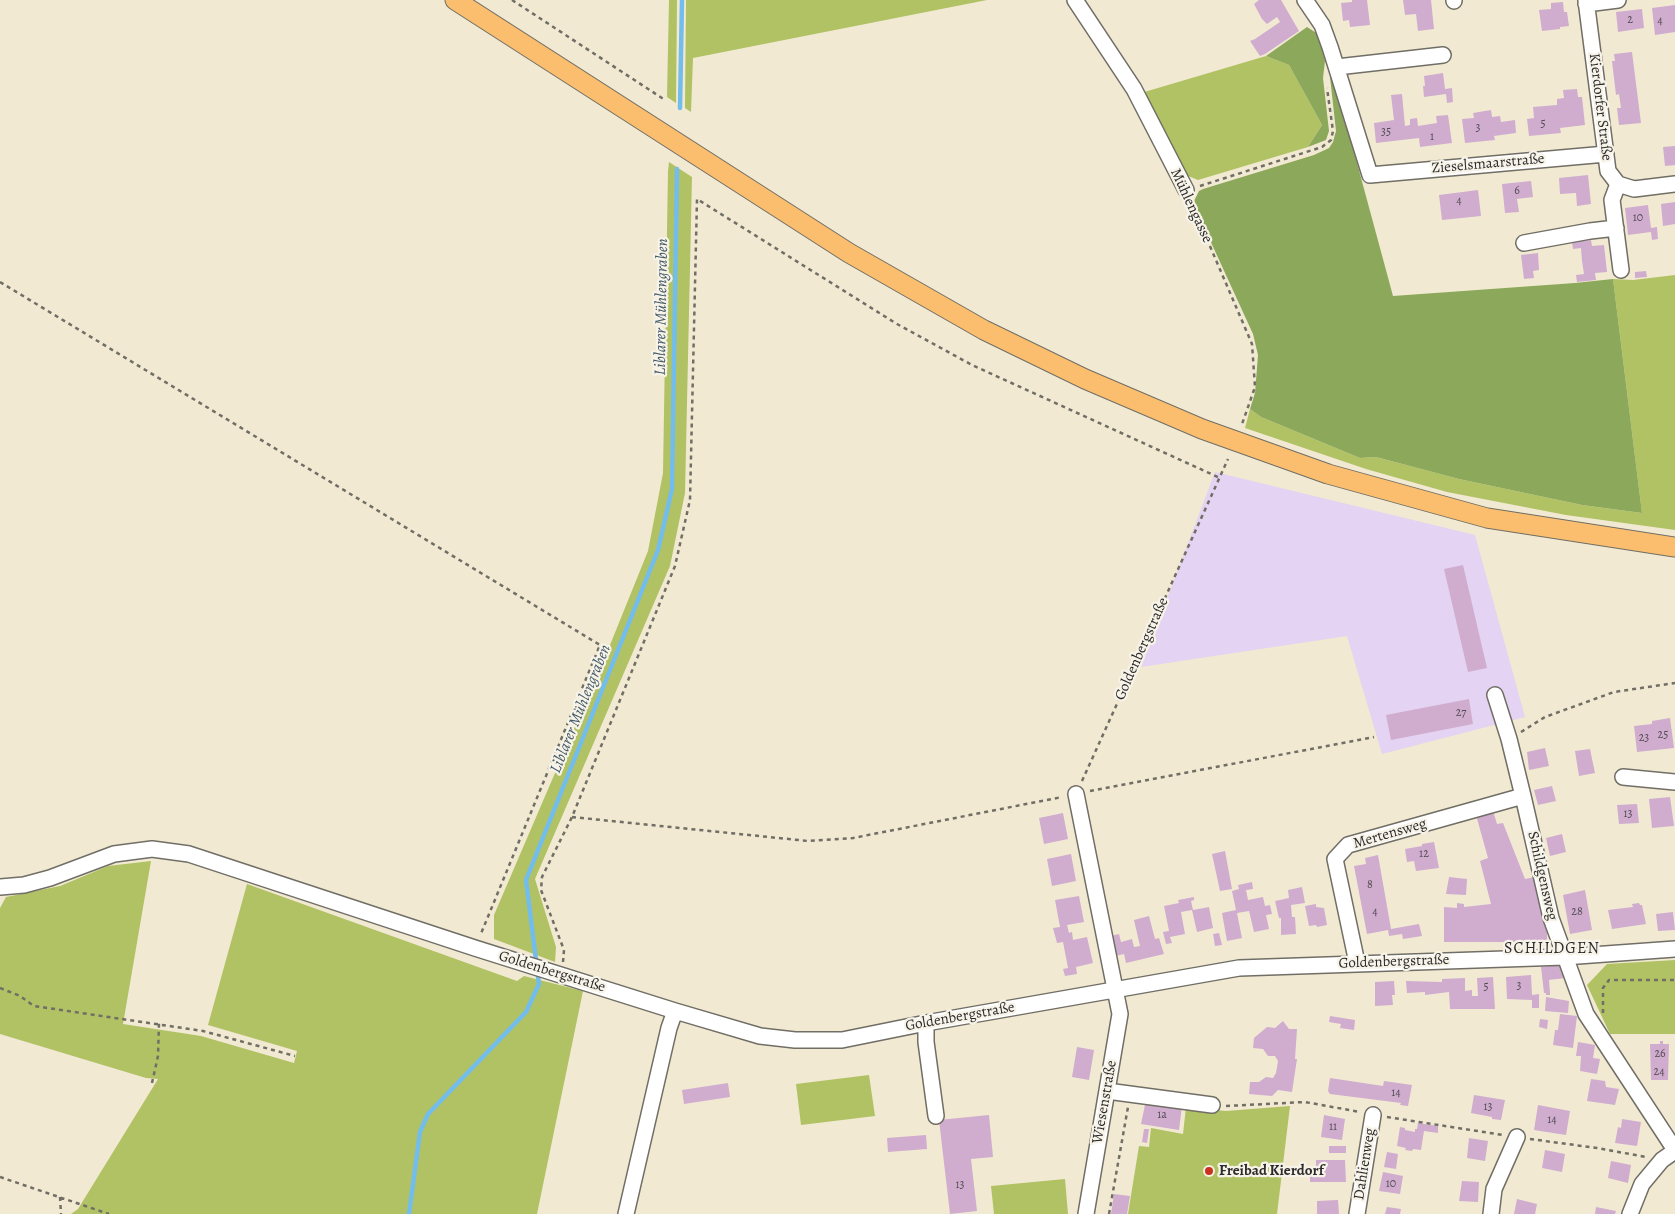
<!DOCTYPE html>
<meta charset="utf-8">
<style>
body{margin:0}
canvas{display:block;background:#f1e9d2}
</style>
<canvas width="1675" height="1214"></canvas>
<script>
const ctx = document.querySelector('canvas').getContext('2d');
ctx.lineJoin = 'round';
function fillPath(path, color) { ctx.fillStyle = color; ctx.fill(path, 'evenodd'); }
const shape = rows => new Path2D(rows.map(r => 'M' + r).join(''));
function stroke(path, color, width, dash) { ctx.strokeStyle = color; ctx.lineWidth = width; ctx.lineCap = dash ? 'butt' : 'round'; ctx.setLineDash(dash || []); ctx.stroke(path); }
function drawText(font, color, halo, rows, align = 'center') {
  ctx.font = font + ' Alegreya,serif'; ctx.lineWidth = 4.5; ctx.setLineDash([]); ctx.textBaseline = 'middle'; ctx.strokeStyle = halo; ctx.fillStyle = color; for (const [text, x, y, turn = 0] of rows) {
    ctx.save(); ctx.translate(x, y); ctx.rotate((+turn || 0) * Math.PI / 180); ctx.textAlign = isNaN(turn) ? turn : align; if (halo) ctx.strokeText(text, 0, 0); ctx.fillText(text, 0, 0); ctx.restore();
  }
}
fillPath(shape([
 [1215,472,1475,535,1525,717,1382,754,1347,636,1141,667]
]), '#e4d3f2');
fillPath(shape([
 [669,0,677,0,676,103,667,97],
 [686,0,987,0,693,58,691,112,685,108],
 [1266,56,1289,65,1322,125,1308,147,1198,180,1183,174,1141,93],
 [669,162,692,177,685,493,670,566,535,879,556,947,555,962,494,939,494,915,610,645,648,551,663,473,668,171],
 [1675,275,1675,530,1566,515,1447,492,1366,469,1245,428,1250,409,1261,417,1360,458,1376,457,1459,479,1582,505,1642,513,1613,279,1633,280],
 [151,861,123,1024,201,1036,294,1063,297,1051,208,1025,247,884,517,981,524,976,583,991,537,1214,71,1214,78,1209,158,1079,146,1078,0,1034,0,908,6,897,60,886,108,866],
 [1675,960,1675,1034,1610,1034,1587,985,1607,964],
 [869,1075,875,1116,801,1125,796,1084],
 [1290,1106,1277,1214,1128,1214,1139,1146,1149,1147,1151,1128,1183,1134,1186,1107,1226,1111],
 [1065,1179,1068,1214,994,1214,991,1186]
]), '#b1c264');
fillPath(shape([
 [1307,27,1318,34,1325,61,1323,78,1329,131,1326,140,1308,147,1322,125,1289,65,1266,56],
 [1331,67,1393,296,1575,283,1613,279,1642,513,1582,505,1459,479,1376,457,1360,458,1261,417,1250,409,1255,393,1258,355,1253,334,1193,203,1199,191,1203,189,1314,155,1329,148,1333,142,1336,131,1330,77]
]), '#8ca85a');
stroke(shape([
 [680,108,682,0],
 [409,1214,420,1132,428,1114,526,1012,539,984,526,880,658,550,672,489,677,169]
]), '#72bdeb', 4.5);
fillPath(shape([
 [1259,0,1281,0,1299,31,1265,54,1260,56,1250,41,1255,39,1280,22,1277,17,1267,24,1262,19,1254,4],
 [1352,0,1367,0,1370,25,1350,27,1349,20,1343,21,1341,3,1352,2],
 [1403,0,1431,0,1434,29,1418,31,1416,14,1405,15],
 [1563,2,1564,12,1567,12,1569,26,1560,27,1560,29,1542,31,1539,10,1551,9,1551,3],
 [1675,5,1675,32,1655,35,1652,8],
 [1642,9,1644,28,1618,32,1616,12],
 [1632,52,1641,123,1619,125,1617,108,1621,108,1619,94,1616,95,1612,61,1615,61,1614,54],
 [1443,73,1445,89,1452,88,1453,102,1447,103,1446,94,1424,97,1423,86,1425,86,1424,76],
 [1577,89,1578,97,1582,97,1585,125,1560,128,1561,133,1529,136,1527,119,1534,118,1533,107,1557,105,1557,99,1564,98,1563,90],
 [1402,94,1405,126,1410,125,1410,119,1417,118,1418,126,1437,123,1436,116,1448,115,1452,143,1420,147,1419,138,1376,143,1374,123,1394,120,1391,95],
 [1491,110,1492,117,1500,116,1501,122,1515,120,1516,133,1494,136,1495,140,1465,143,1462,119,1474,118,1473,113],
 [1675,146,1675,165,1665,166,1663,147],
 [1588,175,1591,204,1577,206,1576,193,1560,194,1559,178],
 [1531,181,1533,197,1517,199,1519,212,1505,213,1502,184],
 [1478,190,1481,216,1442,220,1439,195],
 [1675,202,1675,224,1663,226,1661,204],
 [1648,205,1651,228,1657,227,1658,239,1652,240,1651,232,1628,235,1625,208],
 [1591,240,1592,246,1604,245,1607,272,1595,273,1596,280,1577,282,1576,275,1584,274,1582,261,1581,248,1573,249,1572,242],
 [1538,253,1539,270,1533,271,1534,278,1524,279,1521,255],
 [1646,271,1647,277,1635,278,1635,272],
 [1463,565,1487,668,1468,672,1444,569],
 [1469,699,1473,724,1391,740,1386,715],
 [1670,718,1674,748,1637,752,1634,726,1652,724,1652,721],
 [1545,748,1549,766,1529,770,1527,752],
 [1590,749,1595,773,1579,776,1575,751],
 [1552,786,1556,801,1538,805,1534,790],
 [1670,797,1674,826,1652,828,1649,799],
 [1637,804,1639,823,1619,824,1617,805],
 [1493,811,1497,824,1503,823,1525,879,1535,877,1547,930,1547,942,1444,942,1444,907,1457,908,1457,903,1464,904,1464,907,1491,904,1480,861,1488,858,1476,815],
 [1063,813,1068,839,1044,844,1039,818],
 [1562,834,1566,852,1550,856,1546,838],
 [1434,842,1439,868,1416,871,1414,861,1407,862,1405,849,1422,846,1422,844],
 [1225,851,1232,889,1220,891,1212,854],
 [1071,854,1076,881,1052,886,1047,859],
 [1378,855,1391,929,1419,924,1422,936,1403,939,1402,934,1389,936,1388,930,1367,934,1354,866,1366,864,1365,858],
 [1449,877,1467,879,1466,895,1446,894],
 [1252,882,1253,889,1246,890,1248,900,1263,897,1265,906,1270,905,1272,914,1266,915,1269,929,1254,932,1249,911,1237,913,1242,938,1227,941,1222,913,1236,910,1232,891,1239,889,1238,885],
 [1302,887,1305,903,1291,905,1292,917,1295,917,1296,934,1281,935,1281,918,1279,918,1275,901,1289,898,1288,890],
 [1585,890,1592,930,1570,934,1563,895],
 [1079,896,1084,922,1067,925,1069,933,1072,932,1073,940,1087,937,1093,963,1076,967,1077,974,1065,976,1063,969,1068,968,1063,942,1057,943,1053,928,1060,927,1055,900],
 [1194,897,1194,900,1191,901,1193,910,1209,907,1213,928,1197,932,1192,910,1181,912,1185,934,1170,937,1172,943,1166,944,1163,932,1169,931,1164,906,1179,903,1178,900],
 [1639,903,1640,905,1642,905,1646,924,1612,929,1608,910,1633,907,1632,904],
 [1316,904,1316,907,1324,908,1327,925,1317,927,1316,925,1309,926,1305,906],
 [1673,912,1675,930,1658,931,1656,914],
 [1149,916,1155,939,1159,938,1164,954,1126,963,1124,954,1115,956,1111,936,1119,934,1121,942,1132,939,1134,947,1140,946,1134,920],
 [1219,933,1222,945,1215,946,1213,934],
 [1564,964,1565,978,1549,980,1550,993,1550,995,1546,995,1546,993,1544,993,1541,967],
 [1531,975,1532,995,1539,994,1539,1008,1532,1008,1532,1000,1507,999,1506,977],
 [1493,977,1495,1009,1450,1009,1449,992,1425,995,1425,992,1407,993,1406,981,1442,982,1442,979,1465,978,1465,991,1472,990,1472,996,1478,996,1477,978],
 [1394,981,1395,995,1392,995,1393,1005,1375,1006,1375,982],
 [1546,997,1569,1001,1568,1013,1545,1011],
 [1560,1014,1577,1016,1573,1048,1553,1045,1555,1030,1558,1030],
 [1330,1016,1355,1020,1354,1030,1340,1028,1341,1024,1329,1022],
 [1540,1019,1548,1020,1547,1029,1539,1027],
 [1283,1021,1289,1029,1297,1029,1295,1059,1297,1059,1292,1092,1278,1090,1272,1096,1249,1094,1250,1082,1259,1082,1266,1077,1273,1078,1276,1073,1278,1061,1275,1056,1268,1056,1263,1049,1253,1048,1254,1038,1267,1027,1275,1028],
 [1660,1041,1663,1041,1663,1044,1669,1044,1668,1080,1651,1080,1650,1044,1660,1044],
 [1578,1042,1595,1045,1593,1058,1600,1059,1597,1074,1580,1071,1581,1056,1576,1056],
 [1077,1047,1094,1050,1089,1080,1072,1077],
 [1330,1078,1383,1086,1384,1081,1412,1085,1408,1106,1400,1105,1401,1103,1330,1094,1328,1091],
 [1591,1079,1605,1081,1606,1087,1619,1089,1615,1105,1587,1101],
 [728,1083,730,1097,684,1104,682,1090],
 [1474,1095,1505,1100,1501,1120,1492,1119,1492,1117,1471,1113],
 [1146,1100,1182,1106,1179,1130,1141,1124],
 [1538,1105,1570,1111,1566,1135,1534,1130],
 [989,1115,993,1157,971,1159,977,1211,950,1214,939,1120],
 [1324,1115,1345,1119,1342,1140,1321,1137],
 [1622,1119,1641,1122,1637,1146,1615,1143,1618,1127,1621,1128],
 [1418,1123,1438,1126,1438,1133,1424,1131,1421,1150,1413,1149,1412,1151,1405,1150,1406,1148,1397,1146,1400,1127,1405,1128,1405,1130,1415,1132,1415,1129,1417,1129],
 [1144,1129,1149,1129,1147,1143,1142,1142],
 [926,1135,927,1149,888,1152,887,1138],
 [1469,1138,1488,1141,1485,1161,1467,1158],
 [1329,1146,1346,1146,1346,1153,1329,1153],
 [1545,1150,1565,1154,1562,1172,1542,1168],
 [1387,1152,1398,1154,1396,1169,1384,1167],
 [1316,1160,1345,1160,1346,1182,1310,1182,1310,1169,1316,1169],
 [1611,1161,1631,1165,1628,1183,1608,1178],
 [1383,1172,1403,1176,1400,1194,1379,1191],
 [1462,1181,1479,1182,1478,1202,1459,1201],
 [1114,1194,1130,1196,1127,1214,1111,1214],
 [1517,1199,1537,1204,1535,1214,1514,1214],
 [1338,1200,1339,1214,1317,1214,1317,1201],
 [1387,1207,1401,1209,1400,1214,1385,1214],
 [1596,1207,1616,1211,1615,1214,1595,1214]
]), '#d0adcf');
const minor = shape([
 [1075,0,1134,89,1186,190],
 [1305,0,1322,25,1330,47,1370,175,1606,154],
 [1586,0,1608,171,1618,184,1612,200,1621,270],
 [1454,1,1454,0],
 [1586,4,1618,0],
 [1337,67,1443,55],
 [1618,184,1634,189,1675,184],
 [1524,243,1590,231,1616,228],
 [1495,695,1509,739,1523,796,1551,918,1586,1014,1675,1150],
 [1623,777,1675,782],
 [1076,794,1120,1014,1086,1214],
 [0,887,24,885,50,878,114,854,152,849,189,854,475,948,675,1011,760,1036,795,1040,842,1040,926,1023,1239,968,1564,957,1675,949],
 [1357,963,1335,859,1348,845,1523,796],
 [926,1023,926,1042,936,1116],
 [1107,1091,1212,1105],
 [626,1214,669,1028,675,1011],
 [1357,1214,1373,1115],
 [1491,1214,1494,1189,1517,1137],
 [1630,1214,1642,1184,1662,1160,1675,1151]
]);
const major = shape([
 [455,0,849,253,984,330,1085,379,1202,429,1328,474,1487,518,1675,547]
]);
stroke(minor, '#706e65', 18);
stroke(major, '#706e65', 21);
stroke(shape([
 [512,0,665,100],
 [1200,186,1322,147,1331,140,1333,131,1327,88],
 [1191,202,1252,344,1255,387,1241,427],
 [0,282,600,645,480,936],
 [1521,732,1545,717,1614,692,1675,683],
 [1082,781,1228,459],
 [1090,791,1374,737],
 [572,817,808,841,853,838,1062,797],
 [563,962,564,950,541,890,542,877,572,817,675,566,690,500,697,199,897,324,972,365,1220,478],
 [0,988,20,996,34,1006,203,1031,295,1056],
 [1603,1013,1603,988,1609,980,1675,980],
 [152,1083,158,1056,159,1023],
 [1226,1106,1305,1102,1360,1112],
 [1387,1117,1503,1135],
 [1530,1139,1597,1148,1646,1157],
 [0,1177,109,1214],
 [60,1197,61,1214],
 [1109,1214,1128,1107]
]), '#706e65', 2.5, [4, 4]);
stroke(minor, '#fff', 15);
stroke(major, '#fbbe6e', 19);
for (const [x, y, r, color] of [
 [1209,1171,5,"#c8321e"]
]) { const dot = new Path2D(); dot.arc(x, y, r, 0, 2 * Math.PI); ctx.fillStyle = color; ctx.fill(dot); stroke(dot, '#f7f3e8', 2); }
drawText('12px', '#544c54', null, [
 ["2",1630,20],
 ["4",1660,21],
 ["5",1543,124],
 ["3",1478,128],
 ["35",1386,132],
 ["1",1432,137],
 ["6",1517,191],
 ["4",1459,201],
 ["10",1638,218],
 ["27",1461,713],
 ["25",1663,735],
 ["23",1644,738],
 ["13",1628,814],
 ["12",1424,854],
 ["8",1370,885],
 ["4",1375,912],
 ["28",1577,912],
 ["3",1519,986],
 ["5",1486,987],
 ["26",1660,1054],
 ["24",1659,1072],
 ["14",1396,1093],
 ["13",1488,1107],
 ["1a",1162,1115],
 ["14",1552,1120],
 ["11",1333,1127],
 ["10",1391,1184],
 ["13",960,1185]
]);
drawText('15px', '#2b2b2b', '#f7f3e8', [
 ["Kierdorfer Straße",1600,107,83],
 ["Zieselsmaarstraße",1488,164,-5],
 ["Mühlengasse",1191,206,65],
 ["Goldenbergstraße",1142,649,-66],
 ["Mertensweg",1390,834,-16],
 ["Schildgensweg",1542,876,77],
 ["Goldenbergstraße",1394,962,-2],
 ["Goldenbergstraße",552,972,17],
 ["Goldenbergstraße",960,1017,-10],
 ["Wiesenstraße",1105,1102,-80],
 ["Dahlienweg",1365,1164,-81]
]);
drawText('bold 15px', '#2b2b2b', '#f7f3e8', [
 ["Freibad Kierdorf",1219,1171]
], 'left');
drawText('italic 16px', '#405765', '#f7f3e8', [
 ["Liblarer Mühlengraben",662,307,-89],
 ["Liblarer Mühlengraben",581,709,-68]
]);
ctx.letterSpacing = '1px';
drawText('16px', '#2b2b2b', '#f7f3e8', [
 ["SCHILDGEN",1552,949]
]);
ctx.letterSpacing = '0px';
</script>
